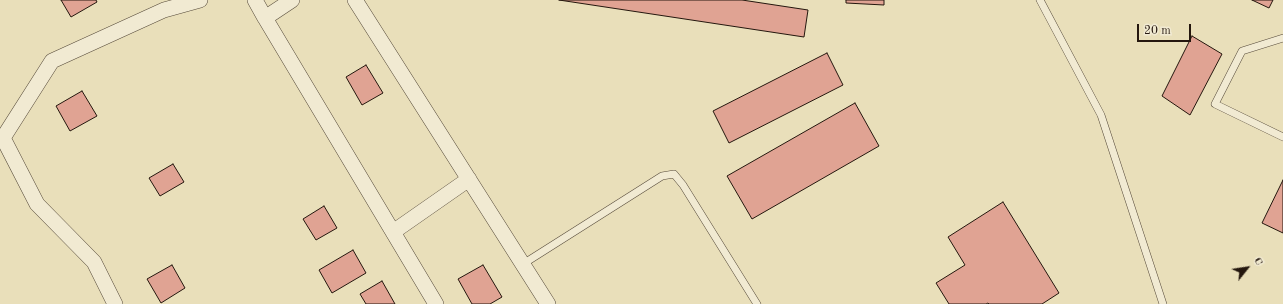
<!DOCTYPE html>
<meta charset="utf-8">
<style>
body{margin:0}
#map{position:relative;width:1283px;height:304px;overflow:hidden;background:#e9dfba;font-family:"Old Standard TT",serif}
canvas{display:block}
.north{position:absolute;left:1227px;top:248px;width:40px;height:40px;-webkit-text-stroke:3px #f1ead2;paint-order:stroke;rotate:60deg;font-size:11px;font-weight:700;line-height:16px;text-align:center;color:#24170e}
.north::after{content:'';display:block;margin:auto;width:14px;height:18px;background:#24170e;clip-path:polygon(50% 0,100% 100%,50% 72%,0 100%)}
.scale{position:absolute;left:1137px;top:24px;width:54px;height:18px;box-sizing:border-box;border:2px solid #24170e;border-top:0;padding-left:5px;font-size:12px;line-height:14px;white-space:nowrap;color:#24170e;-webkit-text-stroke:3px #f1ead2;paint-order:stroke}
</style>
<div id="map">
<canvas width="1283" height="304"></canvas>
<div class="north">С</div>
<div class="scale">20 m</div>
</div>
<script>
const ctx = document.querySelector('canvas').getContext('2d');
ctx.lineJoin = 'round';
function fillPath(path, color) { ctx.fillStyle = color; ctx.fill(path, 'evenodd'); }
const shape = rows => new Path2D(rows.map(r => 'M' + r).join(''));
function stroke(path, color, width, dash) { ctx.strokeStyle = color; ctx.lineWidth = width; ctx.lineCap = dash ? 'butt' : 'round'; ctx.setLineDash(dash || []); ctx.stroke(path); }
const building = shape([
 [61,0,96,0,97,2,71,17,61,0],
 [559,0,742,0,808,10,804,37,559,0],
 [846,0,884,0,884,5,846,3,846,0],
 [1252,0,1273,0,1269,8,1252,0],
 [1192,36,1222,54,1190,115,1162,96,1192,36],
 [827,53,843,85,729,143,713,111,827,53],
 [366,65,383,93,362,105,346,77,366,65],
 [82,91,97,116,70,131,56,106,82,91],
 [855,103,879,146,752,219,727,176,855,103],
 [173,164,184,182,160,196,149,178,173,164],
 [1283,180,1283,233,1262,223,1283,180],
 [1003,202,1059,293,1042,304,989,304,988,303,986,304,949,304,936,283,965,265,948,237,1003,202],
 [324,206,337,228,316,240,303,219,324,206],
 [353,250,366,273,332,293,319,270,353,250],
 [172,265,185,288,161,303,147,279,172,265],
 [483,265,502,297,490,304,472,304,458,279,483,265],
 [382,281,395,304,366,304,360,294,382,281]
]);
fillPath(building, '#e0a393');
stroke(building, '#24170e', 1);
const lane = shape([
 [1040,0,1101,115,1163,304],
 [1283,38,1242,51,1215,104,1283,137],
 [523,264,662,176,674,174,683,185,757,304]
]);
const street = shape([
 [255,0,265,18,292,0],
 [355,0,548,304],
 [265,18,436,304],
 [393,232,469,179],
 [115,304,94,262,37,204,3,138,52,61,164,10,200,0]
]);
stroke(lane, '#554939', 8);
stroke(street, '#554939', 16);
stroke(lane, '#f1ead2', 7);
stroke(street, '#f1ead2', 15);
</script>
